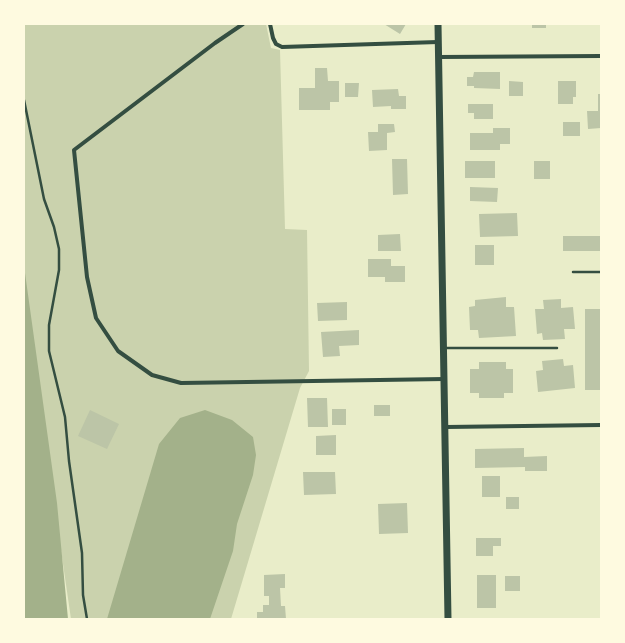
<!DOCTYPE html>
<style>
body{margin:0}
#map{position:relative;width:625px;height:643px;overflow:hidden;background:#e9edc9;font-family:Karla,sans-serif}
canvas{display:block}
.frame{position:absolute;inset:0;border:25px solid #fefae0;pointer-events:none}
</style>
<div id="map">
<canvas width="625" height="643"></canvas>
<div class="frame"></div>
</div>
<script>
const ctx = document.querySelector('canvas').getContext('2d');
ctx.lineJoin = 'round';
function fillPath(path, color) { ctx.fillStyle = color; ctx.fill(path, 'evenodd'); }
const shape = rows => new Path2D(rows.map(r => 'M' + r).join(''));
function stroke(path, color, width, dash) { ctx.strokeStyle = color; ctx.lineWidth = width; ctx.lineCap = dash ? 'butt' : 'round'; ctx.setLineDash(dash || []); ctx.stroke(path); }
fillPath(shape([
 [24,24,266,24,271,48,280,50,285,229,307,230,309,371,300,388,231,619,71,619,24,295]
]), '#cad2ad');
fillPath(shape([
 [24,250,25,273,57,503,68,619,24,619],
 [205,410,232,420,253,437,256,455,253,475,237,524,233,551,211,616,210,619,107,619,159,444,180,418]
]), '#a3b18a');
fillPath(shape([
 [384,24,406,24,400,34],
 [532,24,546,24,546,28,532,28],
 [315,68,327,68,328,81,339,81,339,102,330,102,330,110,299,110,299,88,315,88],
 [474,72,500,72,500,89,474,88,474,86,467,86,467,77,473,77],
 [509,81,523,82,523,96,509,96],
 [558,81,576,81,576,97,573,97,573,104,558,104],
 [345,83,359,83,358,97,345,97],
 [398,89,399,96,406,96,406,109,391,109,391,106,373,107,372,90],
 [598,94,601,94,601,128,588,129,587,111,598,111],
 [468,104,493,104,493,119,474,119,474,113,468,113],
 [563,122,580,122,580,136,563,136],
 [378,124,394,124,395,132,387,133,387,150,369,151,368,132,378,132],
 [493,128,510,128,510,144,500,144,500,150,470,150,470,133,493,133],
 [392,159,407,159,408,194,393,195],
 [465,161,495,161,495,178,465,178],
 [534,161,550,161,550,179,534,179],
 [470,187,498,188,497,202,470,201],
 [517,213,518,236,480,237,479,214],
 [400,234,401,251,378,251,378,235],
 [563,236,601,236,601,251,563,251],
 [475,245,494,245,494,265,475,265],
 [368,259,391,259,391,266,405,266,405,282,385,282,385,277,368,277],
 [506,297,506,307,514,307,516,336,479,338,478,330,470,330,469,307,475,306,475,300],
 [561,299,561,308,573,307,575,329,564,329,565,339,543,340,542,333,537,334,535,309,544,309,543,300],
 [347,302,347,320,318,321,317,303],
 [585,309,601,309,601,390,585,390],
 [359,330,359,345,339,346,340,356,323,357,321,332],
 [563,359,564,366,573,365,575,388,538,392,536,371,543,370,542,361],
 [479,362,506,362,506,369,513,369,513,393,504,393,504,398,479,398,479,393,470,393,470,369,479,369],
 [307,398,327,398,328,427,308,427],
 [374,405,390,405,390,416,374,416],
 [332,409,346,409,346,425,332,425],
 [90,410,119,424,107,449,78,436],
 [336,435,336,455,316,455,316,436],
 [524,448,524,457,547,456,547,471,525,471,525,467,475,468,475,449],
 [303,472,335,472,336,494,304,495],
 [482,476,500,476,500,497,482,497],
 [506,497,519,497,519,509,506,509],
 [407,503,408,533,379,534,378,504],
 [476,538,501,538,501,546,493,546,493,556,476,556],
 [285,574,285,588,280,588,281,606,285,606,286,619,257,619,257,612,263,612,263,605,269,605,269,596,264,596,264,575],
 [477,575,496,575,496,608,477,608],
 [505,576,520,576,520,591,505,591]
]), '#bcc5a7');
stroke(shape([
 [24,100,44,199,54,227,59,249,59,270,49,325,49,351,65,417,69,461,82,553,83,595,87,619]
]), '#344e41', 2.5);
stroke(shape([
 [573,272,601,272],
 [445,348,557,348]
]), '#344e41', 2.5);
stroke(shape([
 [243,24,215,43,74,150,87,277,96,318,118,351,152,375,181,383,445,379],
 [270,24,273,38,276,44,282,47,438,42],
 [439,57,601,56],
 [446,427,601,425]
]), '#344e41', 4);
stroke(shape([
 [438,24,448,619]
]), '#344e41', 7);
</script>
